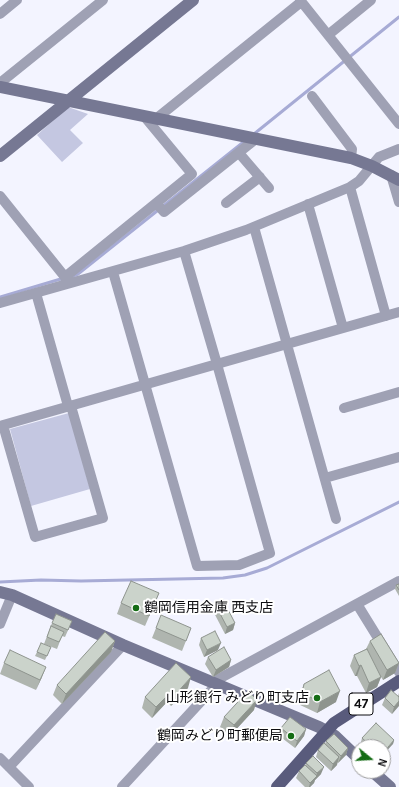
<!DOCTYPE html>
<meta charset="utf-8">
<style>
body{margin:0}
#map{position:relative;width:399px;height:787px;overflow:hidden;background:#f3f4ff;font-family:Karla,sans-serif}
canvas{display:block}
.north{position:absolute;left:351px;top:739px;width:40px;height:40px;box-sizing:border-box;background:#fff;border:1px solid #9e9e9f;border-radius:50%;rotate:108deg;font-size:11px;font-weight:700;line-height:16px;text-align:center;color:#0d0d10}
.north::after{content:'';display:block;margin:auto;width:14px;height:18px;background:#146c14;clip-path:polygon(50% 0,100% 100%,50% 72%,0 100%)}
</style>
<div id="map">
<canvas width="399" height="787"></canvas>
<div class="north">N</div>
</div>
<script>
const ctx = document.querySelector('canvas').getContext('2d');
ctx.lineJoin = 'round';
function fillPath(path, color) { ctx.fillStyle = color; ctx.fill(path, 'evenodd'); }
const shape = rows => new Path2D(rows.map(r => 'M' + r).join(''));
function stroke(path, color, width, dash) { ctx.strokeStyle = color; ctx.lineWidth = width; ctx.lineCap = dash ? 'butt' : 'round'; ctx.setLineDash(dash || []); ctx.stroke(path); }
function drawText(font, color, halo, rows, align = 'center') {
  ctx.font = font + ' Karla,"Noto Sans JP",sans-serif'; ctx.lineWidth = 4; ctx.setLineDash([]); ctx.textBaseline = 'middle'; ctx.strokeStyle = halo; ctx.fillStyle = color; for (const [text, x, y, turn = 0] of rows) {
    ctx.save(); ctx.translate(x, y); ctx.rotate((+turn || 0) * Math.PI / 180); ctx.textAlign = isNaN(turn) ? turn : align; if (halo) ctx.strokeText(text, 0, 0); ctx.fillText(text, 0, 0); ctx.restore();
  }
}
fillPath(shape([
 [68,107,88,114,70,130,83,143,62,162,37,135],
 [69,413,90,489,31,506,10,429]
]), '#c4c7e1');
stroke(shape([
 [254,134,399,17],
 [73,276,78,274,246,140],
 [0,297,64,278],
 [0,582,41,580,81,581,223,578,245,575,267,568,399,502]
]), '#a7abd5', 3);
stroke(shape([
 [300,0,399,124],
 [0,14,17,0],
 [328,35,371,0],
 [0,83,103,0],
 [312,96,352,149,351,158],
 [157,118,301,2],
 [239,153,269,188],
 [391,175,399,202],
 [350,187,386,316],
 [0,196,65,277,66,282],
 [156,203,164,212,257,138],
 [226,203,260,177],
 [308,204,343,328],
 [254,227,336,519],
 [113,272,197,566,239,565,270,553,217,364,184,251],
 [65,277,192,174,144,116],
 [36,293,68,406],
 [0,303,184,251,246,230,350,187,359,181,379,157,399,149],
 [344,408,399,392],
 [3,425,35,537,103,518,71,406],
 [0,426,399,312],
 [325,478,399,457],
 [357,604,399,672],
 [0,624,12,595],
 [213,682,399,581],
 [0,758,29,787],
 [9,767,123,645],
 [122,787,217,684]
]), '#9fa1b4', 10);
stroke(shape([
 [0,87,351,158,372,166,399,180],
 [0,156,193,0],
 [0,592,12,595,123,645,319,727,335,736,359,759],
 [372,771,390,787]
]), '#767893', 12);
stroke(shape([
 [277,787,334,723,399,681]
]), '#595b7c', 12);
fillPath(shape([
 [399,584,399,596,395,589,396,585],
 [159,593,155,603,145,626,117,614,121,603],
 [215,604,235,623,233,630,225,634,213,611],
 [52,623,69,628,65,637,62,636,57,649,44,644],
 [156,628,191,628,182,651,152,638],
 [201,638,218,650,204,657,199,645],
 [115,641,111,652,62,704,53,695,57,685],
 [370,641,399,663,395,673,383,680,381,677,377,687,366,693,357,676,355,676,350,666,354,655,366,649],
 [51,647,45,660,35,656,37,652],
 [208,657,231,660,229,667,213,677,205,664],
 [4,663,42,677,36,690,0,674],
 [304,684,336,702,317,713,298,704,300,694],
 [188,688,171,706,167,702,152,718,142,708,145,697],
 [399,693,399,705,392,714,382,705,385,698,398,696],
 [254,710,230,736,220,727,224,717],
 [281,728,306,729,304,736,295,748,278,735],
 [362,738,394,740,393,744,383,747,366,747,361,742],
 [326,741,348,748,346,755,338,763,337,762,337,765,331,771,316,757,318,750,325,744],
 [306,763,321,774,315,780,314,783,310,787,305,787,296,778,299,771,306,765]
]), '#afb5af');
fillPath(shape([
 [235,623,233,630,225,634,227,627],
 [115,641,111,652,62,704,66,694],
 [221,643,218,650,204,657,207,650],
 [231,660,229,667,213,677,216,670],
 [399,663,395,673,383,680,387,670],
 [361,665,357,676,355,676,359,666],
 [46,667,42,677,36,690,40,680],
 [191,677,188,688,171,706,175,695],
 [381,677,377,687,366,693,369,683],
 [340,691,336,702,317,713,320,702],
 [171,692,167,702,152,718,156,707],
 [257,700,254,710,230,736,234,725],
 [399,701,399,706,392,714,394,707],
 [306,729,304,736,295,748,297,741],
 [394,740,393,744,383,755,383,753],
 [348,748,346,755,338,763,341,756],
 [339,757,337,765,331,771,333,764],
 [324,767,321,774,315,780,314,783,310,787,309,787,310,783,316,777,317,773]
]), '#8e948e');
const building = shape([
 [131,581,159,593,149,616,121,603,131,581],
 [399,584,399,590,396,585,399,584],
 [223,600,235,623,227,627,215,604,223,600],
 [56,614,72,621,68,630,52,623,56,614],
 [161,615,191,628,186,641,156,628,161,615],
 [51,626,64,632,59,642,47,637,51,626],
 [215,631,221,643,207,650,201,638,215,631],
 [105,632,115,641,66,694,57,685,105,632],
 [381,634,399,663,387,670,370,641,381,634],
 [41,643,51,647,47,656,37,652,41,643],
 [224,647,231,660,216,670,208,657,224,647],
 [367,649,381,677,369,683,361,665,359,666,354,655,367,649],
 [10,650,46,667,40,680,4,663,10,650],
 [176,663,191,677,175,695,171,692,156,707,145,697,176,663],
 [329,670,340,691,320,702,302,693,304,684,329,670],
 [391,690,399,697,399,701,394,707,385,698,391,690],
 [248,691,257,700,234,725,224,717,248,691],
 [290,717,306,729,297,741,281,728,290,717],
 [376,723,394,740,383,753,383,747,372,747,362,738,376,723],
 [334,734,348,748,341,756,326,741,334,734],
 [324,743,339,757,333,764,318,750,324,743],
 [313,756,324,767,317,773,306,763,313,756],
 [305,765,317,776,310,783,299,771,305,765]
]);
fillPath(building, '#cbd3cb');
stroke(building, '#8e948e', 1);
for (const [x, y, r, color] of [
 [136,608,4,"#146c14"],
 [317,698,4,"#146c14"],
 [291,736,4,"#146c14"]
]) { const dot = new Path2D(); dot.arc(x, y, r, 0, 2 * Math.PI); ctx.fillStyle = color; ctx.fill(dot); stroke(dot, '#fff', 1.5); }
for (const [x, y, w] of [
 [361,704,24]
]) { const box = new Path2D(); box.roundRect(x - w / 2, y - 11, w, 22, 3); ctx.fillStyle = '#fff'; ctx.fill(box); stroke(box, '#0d0d10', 1); }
drawText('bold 13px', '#0d0d10', null, [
 ["47",361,704]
]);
drawText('14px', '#0d0d10', '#fff', [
 ["鶴岡信用金庫 西支店",144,608,"left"],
 ["山形銀行 みどり町支店",309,698],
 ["鶴岡みどり町郵便局",283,736]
], 'right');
</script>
